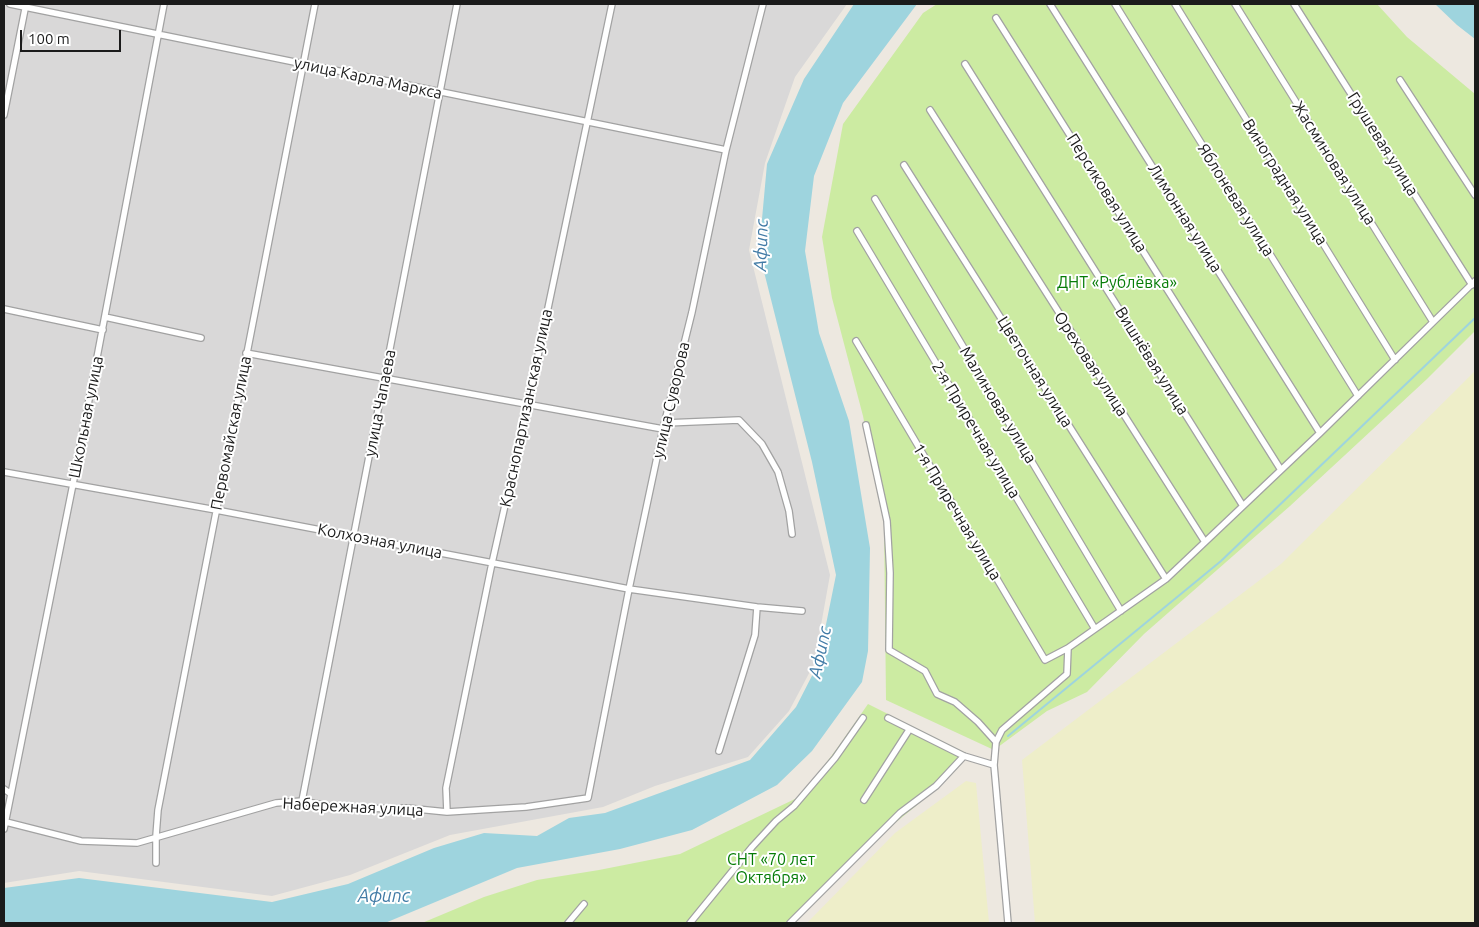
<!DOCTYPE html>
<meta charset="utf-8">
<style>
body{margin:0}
#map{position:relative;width:1479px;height:927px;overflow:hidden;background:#ede8e0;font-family:Ubuntu,sans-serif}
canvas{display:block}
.frame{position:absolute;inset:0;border:5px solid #1b1b1b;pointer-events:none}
.scale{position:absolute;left:20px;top:30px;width:101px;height:22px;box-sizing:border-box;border:2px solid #1b1b1b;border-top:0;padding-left:6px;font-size:15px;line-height:18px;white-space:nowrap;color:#1b1b1b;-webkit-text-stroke:4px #fff;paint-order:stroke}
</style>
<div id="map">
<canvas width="1479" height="927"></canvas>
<div class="frame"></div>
<div class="scale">100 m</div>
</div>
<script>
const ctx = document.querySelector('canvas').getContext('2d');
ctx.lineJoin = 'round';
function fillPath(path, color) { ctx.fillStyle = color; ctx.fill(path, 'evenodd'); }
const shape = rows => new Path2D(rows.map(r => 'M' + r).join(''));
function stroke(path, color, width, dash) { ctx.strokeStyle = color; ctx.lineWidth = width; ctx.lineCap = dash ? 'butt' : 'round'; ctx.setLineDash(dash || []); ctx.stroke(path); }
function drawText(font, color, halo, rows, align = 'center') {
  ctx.font = font + ' Ubuntu,sans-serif'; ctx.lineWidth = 4; ctx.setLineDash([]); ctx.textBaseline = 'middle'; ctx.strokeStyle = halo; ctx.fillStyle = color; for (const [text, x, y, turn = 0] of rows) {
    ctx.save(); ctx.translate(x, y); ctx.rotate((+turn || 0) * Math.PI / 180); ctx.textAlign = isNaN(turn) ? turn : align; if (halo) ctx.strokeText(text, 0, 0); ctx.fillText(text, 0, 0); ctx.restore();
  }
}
fillPath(shape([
 [4,4,847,4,795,77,765,163,749,250,830,575,814,664,789,711,748,757,655,786,603,807,450,835,350,875,272,896,79,871,4,883]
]), '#d9d8d8');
fillPath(shape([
 [1475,371,1475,923,1035,923,1022,760,1281,564],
 [966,781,976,783,989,923,807,923,895,833]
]), '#eeeec9');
fillPath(shape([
 [937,4,1377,4,1407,37,1475,94,1475,331,1427,379,1290,506,1144,634,1087,692,1047,711,994,750,886,700,884,522,863,416,832,298,822,237,843,124,923,13],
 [868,704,970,755,938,788,890,827,793,923,422,923,484,897,537,880,599,870,680,854,797,798,803,794,838,747]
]), '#cceba2');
fillPath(shape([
 [854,4,917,4,843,103,814,176,805,251,819,333,849,421,870,548,868,651,862,682,812,751,777,785,692,830,620,849,517,868,385,923,4,923,4,888,79,878,272,902,348,884,434,848,484,833,537,836,569,818,605,813,750,760,796,707,818,664,836,575,812,462,759,252,767,164,804,79],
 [1435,4,1475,4,1475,39,1457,25]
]), '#9ed4de');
stroke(shape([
 [1008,736,1221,561,1475,318]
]), '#9ed4de', 2);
const street = shape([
 [10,4,726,150],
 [1050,4,1320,433],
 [1115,4,1358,396],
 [1175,4,1395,360],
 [1235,4,1433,322],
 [1294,4,1472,285],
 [996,18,1281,470],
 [965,64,1243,506],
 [1400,80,1475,195],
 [930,110,1205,542],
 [4,115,26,4],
 [904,165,1166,579],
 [875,199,1121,611],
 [857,231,1095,629],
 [4,309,103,330],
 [105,317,201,338],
 [856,341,1045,660,1068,648],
 [246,353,663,429],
 [665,423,739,420,762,444,778,472,789,511,792,534],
 [866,425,887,521,890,573,889,650,925,671,937,694,955,702,978,722,996,742],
 [4,472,216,510,629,589,757,607,802,611],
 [888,718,964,756,994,765],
 [719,751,755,635,757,607],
 [4,789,11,794],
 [864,800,909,730],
 [302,801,457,4],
 [447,812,446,788,492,563,528,403,612,4],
 [6,822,81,841,137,843,276,803,302,801,344,809,407,808,447,812,526,807,588,798,629,589,663,429,692,312,726,150,763,4],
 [4,829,73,484,164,4],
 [156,863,156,836,158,810,315,4],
 [568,923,584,904],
 [690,923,752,847,776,821,794,806,835,758,863,718],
 [790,923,900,813,936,786,964,756],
 [1008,923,994,765,996,742,1002,730,1067,674,1068,648,1166,579,1320,433,1475,281]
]);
stroke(street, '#a2a2a2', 8);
stroke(street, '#fff', 5.5);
drawText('16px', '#1b1b1b', '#fff', [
 ["улица Карла Маркса",368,78,12],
 ["Грушевая улица",1383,144,58],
 ["Жасминовая улица",1334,163,58],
 ["Виноградная улица",1285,182,58],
 ["Персиковая улица",1107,193,58],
 ["Яблоневая улица",1236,200,58],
 ["Лимонная улица",1185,218,58],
 ["Вишнёвая улица",1152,361,58],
 ["Ореховая улица",1091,364,57],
 ["Цветочная улица",1035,372,58],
 ["улица Суворова",671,400,-77],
 ["улица Чапаева",380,403,-79],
 ["Малиновая улица",998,405,59],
 ["Краснопартизанская улица",526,408,-78],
 ["Школьная улица",86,417,-79],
 ["2-я Приречная улица",976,430,59],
 ["Первомайская улица",231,433,-79],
 ["1-я Приречная улица",957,512,59],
 ["Колхозная улица",380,541,11],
 ["Набережная улица",353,807,3]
]);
drawText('16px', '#067c07', '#fff', [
 ["ДНТ «Рублёвка»",1117,283],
 ["СНТ «70 лет",771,860],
 ["Октября»",771,878]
]);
drawText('italic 18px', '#417ba6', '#fff', [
 ["Афипс",761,245,-88],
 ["Афипс",820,652,-78],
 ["Афипс",384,896]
]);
</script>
